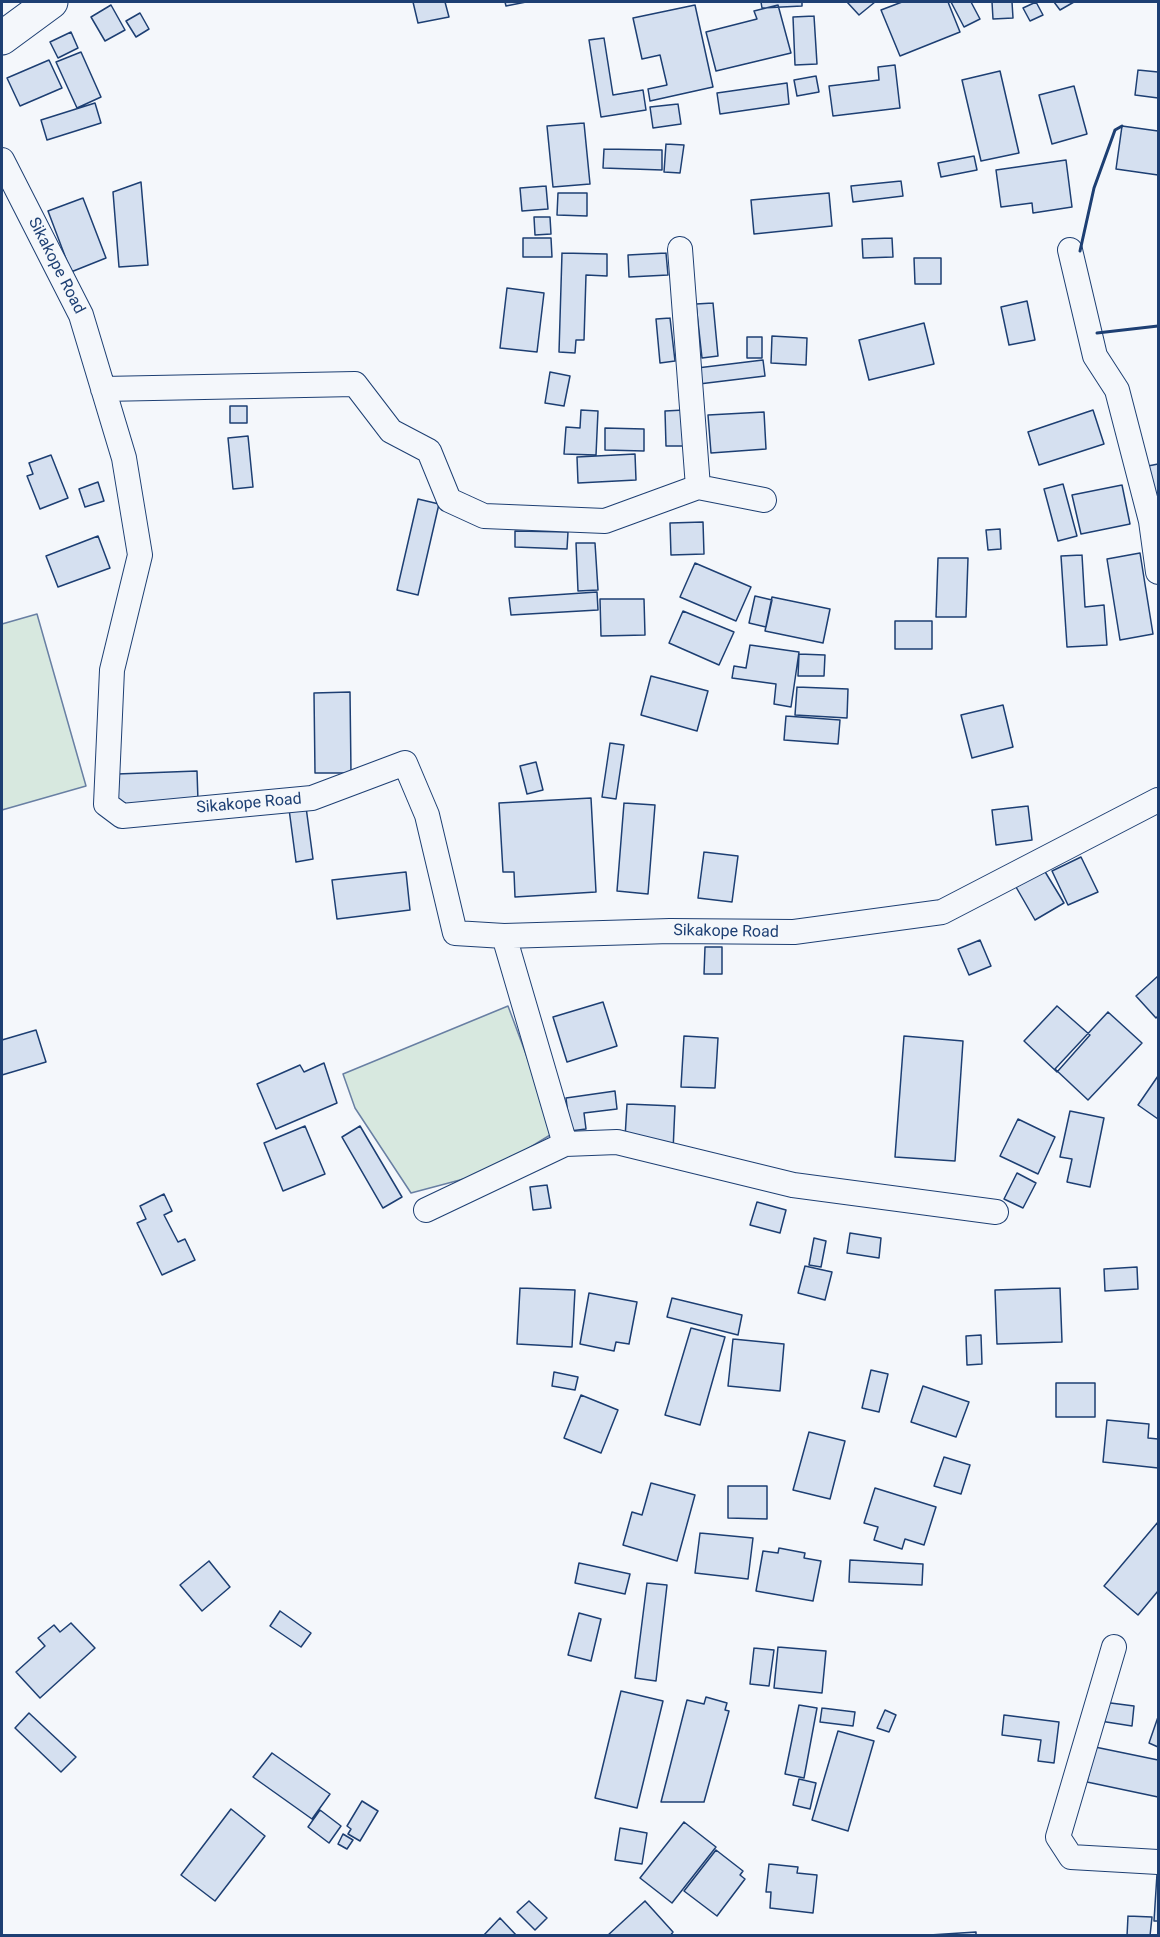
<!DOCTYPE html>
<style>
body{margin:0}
#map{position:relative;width:1160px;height:1937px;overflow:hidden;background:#f4f7fb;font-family:Roboto,sans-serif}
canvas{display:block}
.frame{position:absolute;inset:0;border:3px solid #1d3f73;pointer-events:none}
</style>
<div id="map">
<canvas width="1160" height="1937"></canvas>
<div class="frame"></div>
</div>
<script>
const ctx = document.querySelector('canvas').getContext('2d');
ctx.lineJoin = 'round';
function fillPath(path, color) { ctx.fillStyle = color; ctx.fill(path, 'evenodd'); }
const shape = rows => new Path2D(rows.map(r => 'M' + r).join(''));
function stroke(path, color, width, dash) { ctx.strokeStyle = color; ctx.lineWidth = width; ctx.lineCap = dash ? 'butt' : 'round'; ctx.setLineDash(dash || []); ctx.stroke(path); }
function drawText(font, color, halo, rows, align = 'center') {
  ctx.font = font + ' Roboto,sans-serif'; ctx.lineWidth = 4.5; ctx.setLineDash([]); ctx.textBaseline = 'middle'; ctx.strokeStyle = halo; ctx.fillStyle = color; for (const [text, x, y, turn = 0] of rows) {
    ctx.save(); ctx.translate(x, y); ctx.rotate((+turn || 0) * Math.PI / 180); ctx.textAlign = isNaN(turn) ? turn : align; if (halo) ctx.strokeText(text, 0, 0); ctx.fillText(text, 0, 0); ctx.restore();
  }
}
const green = shape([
 [37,614,86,786,2,810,2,624,37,614],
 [508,1006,555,1132,490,1172,411,1193,355,1108,343,1074,508,1006]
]);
fillPath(green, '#d7e8df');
stroke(green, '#687fa3', 1.5);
const building = shape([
 [413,2,445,2,449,17,418,23,413,2],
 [505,2,526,2,506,6,505,2],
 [761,2,802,2,802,6,762,8,761,2],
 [847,2,875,2,859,15,847,2],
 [902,2,948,2,960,32,900,56,881,10,902,2],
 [951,2,971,2,980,19,964,27,951,2],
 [992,2,1012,2,1013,18,993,19,992,2],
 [1036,2,1043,15,1030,21,1023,8,1036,2],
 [1054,2,1074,2,1060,10,1054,2],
 [111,5,125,30,105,41,91,17,111,5],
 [695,5,713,87,650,101,648,89,667,85,660,55,642,59,633,18,695,5],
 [778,5,791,53,716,71,706,32,757,19,754,11,778,5],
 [140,13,149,29,136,37,126,21,140,13],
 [814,16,817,64,795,65,793,17,814,16],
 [71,32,78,48,58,58,50,42,71,32],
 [604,38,613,95,643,90,646,110,601,117,589,40,604,38],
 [81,52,101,97,77,108,56,62,81,52],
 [49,60,62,88,20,106,7,78,49,60],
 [895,65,900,108,833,116,829,86,879,80,878,67,895,65],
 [1138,70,1158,72,1158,98,1135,95,1138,70],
 [1000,71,1019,153,981,161,962,80,1000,71],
 [816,76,819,92,797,96,794,80,816,76],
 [787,83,789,104,720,114,717,93,787,83],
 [1074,86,1087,134,1052,144,1039,95,1074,86],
 [95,103,101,123,47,140,41,120,95,103],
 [678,104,681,124,653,128,650,107,678,104],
 [584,123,590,184,553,187,547,126,584,123],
 [1122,126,1158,131,1158,175,1116,169,1122,126],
 [666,144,684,145,680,173,664,172,666,144],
 [604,149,662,150,662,170,603,168,604,149],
 [974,156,977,170,941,177,938,163,974,156],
 [1066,160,1072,207,1033,213,1032,203,1001,207,996,170,1066,160],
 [901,181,903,196,853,202,851,186,901,181],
 [141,182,148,265,119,267,113,192,141,182],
 [546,186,548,209,522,211,520,188,546,186],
 [558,193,587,193,587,216,557,215,558,193],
 [829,193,832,226,754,234,751,200,829,193],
 [83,198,106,258,71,272,48,211,83,198],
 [534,217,550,217,551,234,535,235,534,217],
 [523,238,551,238,552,257,523,257,523,238],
 [892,238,893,257,863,258,862,239,892,238],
 [562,253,607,254,607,276,586,275,584,340,576,340,575,353,559,352,562,253],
 [666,253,668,275,629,277,628,255,666,253],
 [914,258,941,258,941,284,915,284,914,258],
 [507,288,544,293,537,352,500,348,507,288],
 [1027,301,1035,340,1009,345,1001,307,1027,301],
 [713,303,718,356,702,358,696,304,713,303],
 [670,318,675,361,660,363,656,319,670,318],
 [924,323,934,364,869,380,859,340,924,323],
 [772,336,807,338,806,365,771,363,772,336],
 [747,337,762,337,762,358,747,358,747,337],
 [763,360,765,376,699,384,697,368,763,360],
 [550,372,570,376,564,406,545,403,550,372],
 [230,406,247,406,247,423,230,423,230,406],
 [581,410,598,411,596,455,564,454,566,427,580,428,581,410],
 [684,410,685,446,666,446,665,411,684,410],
 [1093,410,1104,444,1039,465,1028,432,1093,410],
 [764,412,766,449,711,453,708,415,764,412],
 [605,428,644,429,644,451,605,450,605,428],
 [248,436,253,487,233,489,228,438,248,436],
 [635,454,636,480,578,483,577,457,635,454],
 [51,455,68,498,40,509,27,476,33,474,29,463,51,455],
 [1158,464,1158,493,1154,494,1148,466,1158,464],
 [98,482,104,501,85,507,79,489,98,482],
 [1063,484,1077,536,1058,541,1044,489,1063,484],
 [1122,485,1130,524,1081,534,1072,495,1122,485],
 [418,499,439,504,418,595,397,590,418,499],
 [703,522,704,554,671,555,670,523,703,522],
 [1000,529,1001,549,988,550,986,530,1000,529],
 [515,531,568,532,567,549,515,547,515,531],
 [98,536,110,568,58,587,46,556,98,536],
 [576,543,595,543,598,590,578,591,576,543],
 [1140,553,1153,634,1120,640,1107,559,1140,553],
 [1082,555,1085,607,1104,605,1107,645,1067,647,1061,556,1082,555],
 [938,558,968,558,966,617,936,617,938,558],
 [695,563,751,587,736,621,680,597,695,563],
 [597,592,598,610,511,615,509,598,597,592],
 [755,596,772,600,766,627,749,623,755,596],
 [772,597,830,609,823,643,765,631,772,597],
 [600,599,644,599,645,635,601,636,600,599],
 [683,611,734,632,719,665,669,643,683,611],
 [895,621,932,621,932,649,895,649,895,621],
 [750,645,799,652,791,707,774,704,776,684,732,678,734,666,746,668,750,645],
 [799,654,825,655,824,676,798,676,799,654],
 [651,676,708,691,697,731,641,715,651,676],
 [797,687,848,689,847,718,795,715,797,687],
 [350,692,351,773,315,773,314,693,350,692],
 [1003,705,1013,747,972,758,961,715,1003,705],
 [786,716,840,720,838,744,784,740,786,716],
 [610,743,624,745,616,799,602,797,610,743],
 [536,762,543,790,527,794,520,766,536,762],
 [197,771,198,801,118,804,117,774,197,771],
 [591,798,596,892,515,897,514,872,503,872,499,803,591,798],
 [624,803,655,805,648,894,617,891,624,803],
 [1028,806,1032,840,996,845,992,810,1028,806],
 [306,807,313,859,296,862,289,809,306,807],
 [704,852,738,856,732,902,698,898,704,852],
 [1081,857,1098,892,1068,905,1052,871,1081,857],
 [1044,870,1064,903,1035,920,1016,887,1044,870],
 [406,872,410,910,337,919,332,880,406,872],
 [980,940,991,966,969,975,958,949,980,940],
 [705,947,722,947,722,974,704,974,705,947],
 [1158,976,1158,1016,1156,1018,1136,996,1158,976],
 [603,1002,617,1046,567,1062,553,1017,603,1002],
 [1057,1006,1090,1035,1057,1072,1024,1041,1057,1006],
 [1108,1012,1142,1043,1088,1100,1055,1069,1108,1012],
 [36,1030,46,1062,2,1075,2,1040,36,1030],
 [684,1036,718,1038,715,1088,681,1087,684,1036],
 [904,1036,963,1041,955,1161,895,1157,904,1036],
 [324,1063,337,1103,276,1129,257,1084,300,1065,304,1072,324,1063],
 [1158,1076,1158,1119,1138,1105,1158,1076],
 [615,1091,617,1109,584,1113,586,1129,570,1131,566,1098,615,1091],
 [627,1104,675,1106,673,1151,625,1138,627,1104],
 [1070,1111,1104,1118,1090,1187,1067,1182,1072,1159,1060,1157,1070,1111],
 [1018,1119,1055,1137,1038,1174,1000,1156,1018,1119],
 [305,1126,325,1174,283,1191,264,1143,305,1126],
 [360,1126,402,1197,383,1208,342,1137,360,1126],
 [1017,1173,1036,1183,1023,1208,1004,1199,1017,1173],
 [547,1185,551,1208,533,1210,530,1187,547,1185],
 [164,1194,172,1211,164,1215,178,1242,185,1239,195,1260,162,1275,137,1223,146,1219,140,1206,164,1194],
 [757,1202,786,1210,780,1233,750,1225,757,1202],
 [850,1233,881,1238,879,1258,847,1253,850,1233],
 [814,1238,826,1241,821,1267,809,1265,814,1238],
 [805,1266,832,1272,825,1300,798,1293,805,1266],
 [1137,1267,1138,1289,1105,1291,1104,1269,1137,1267],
 [520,1288,575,1290,572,1347,517,1344,520,1288],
 [1060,1288,1062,1342,997,1344,995,1290,1060,1288],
 [589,1293,637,1302,629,1344,616,1342,614,1351,580,1344,589,1293],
 [672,1298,742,1315,738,1335,667,1317,672,1298],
 [691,1328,725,1337,700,1425,665,1415,691,1328],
 [981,1335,982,1364,967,1365,966,1336,981,1335],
 [733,1339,784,1344,780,1391,728,1386,733,1339],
 [871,1370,888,1374,879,1412,862,1408,871,1370],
 [554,1372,578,1377,575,1390,552,1386,554,1372],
 [1056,1383,1095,1383,1095,1417,1056,1417,1056,1383],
 [923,1386,969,1402,956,1437,911,1422,923,1386],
 [581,1395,618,1410,601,1453,564,1438,581,1395],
 [1107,1420,1149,1424,1148,1438,1158,1439,1158,1468,1103,1462,1107,1420],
 [809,1432,845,1441,830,1499,793,1490,809,1432],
 [944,1457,970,1465,961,1494,934,1486,944,1457],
 [651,1483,695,1495,677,1561,623,1545,632,1512,642,1515,651,1483],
 [728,1486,767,1486,767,1519,728,1518,728,1486],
 [875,1488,936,1507,924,1545,905,1539,902,1549,874,1540,878,1527,864,1523,875,1488],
 [1158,1522,1158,1591,1138,1615,1104,1586,1158,1522],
 [700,1533,753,1538,748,1579,695,1573,700,1533],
 [779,1548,805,1553,804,1558,821,1561,813,1601,756,1591,763,1551,778,1553,779,1548],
 [850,1560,923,1564,922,1585,849,1582,850,1560],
 [209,1561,230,1587,202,1611,180,1585,209,1561],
 [579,1563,630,1574,625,1594,575,1583,579,1563],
 [647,1583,667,1585,656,1681,635,1678,647,1583],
 [280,1611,311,1633,301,1647,270,1626,280,1611],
 [579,1613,601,1619,591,1661,568,1655,579,1613],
 [71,1623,95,1648,40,1698,16,1672,45,1646,38,1638,54,1625,60,1632,71,1623],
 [778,1647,826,1651,822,1693,774,1688,778,1647],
 [754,1648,774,1650,769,1686,750,1684,754,1648],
 [621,1691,663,1701,637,1808,595,1798,621,1691],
 [706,1697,727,1703,725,1710,729,1711,704,1802,661,1802,687,1700,704,1704,706,1697],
 [1103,1702,1134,1706,1132,1726,1100,1721,1103,1702],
 [799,1705,817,1708,804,1778,785,1774,799,1705],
 [822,1708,855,1712,853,1726,820,1722,822,1708],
 [885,1710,896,1715,889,1732,877,1728,885,1710],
 [29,1713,76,1757,61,1772,15,1728,29,1713],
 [1004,1715,1059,1722,1054,1763,1038,1761,1041,1740,1002,1735,1004,1715],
 [1158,1717,1158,1747,1149,1743,1158,1717],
 [838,1731,874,1741,848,1831,812,1820,838,1731],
 [1095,1747,1158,1760,1158,1797,1087,1782,1095,1747],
 [272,1753,330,1794,312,1819,253,1777,272,1753],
 [799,1779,816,1783,810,1809,793,1805,799,1779],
 [362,1801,378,1811,360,1841,348,1834,351,1829,347,1826,362,1801],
 [231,1809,265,1836,215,1901,181,1875,231,1809],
 [320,1810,341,1826,329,1843,308,1827,320,1810],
 [684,1822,716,1847,672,1903,640,1878,684,1822],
 [620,1828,647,1833,642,1864,615,1860,620,1828],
 [343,1834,353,1840,347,1849,338,1844,343,1834],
 [716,1850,743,1871,740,1875,745,1879,717,1916,684,1891,716,1850],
 [769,1864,798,1867,797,1873,817,1875,813,1913,770,1908,771,1892,766,1892,769,1864],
 [1157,1874,1158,1874,1158,1921,1154,1921,1157,1874],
 [529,1901,547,1918,535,1930,517,1912,529,1901],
 [645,1901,673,1932,670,1936,607,1936,645,1901],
 [1128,1916,1152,1917,1150,1936,1127,1936,1128,1916],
 [500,1918,517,1936,483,1936,500,1918],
 [976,1932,976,1936,914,1936,976,1932]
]);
fillPath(building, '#d5e0f0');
stroke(building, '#1d3f73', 1.5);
const minor = shape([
 [2,160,81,315,124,458,140,555,112,670,106,804,122,816,312,798,405,763,427,815,455,933,504,936,670,931,794,932,942,912,1158,800],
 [680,249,698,487],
 [1070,250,1095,356,1117,390,1151,521,1158,572],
 [103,389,355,384,391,431,429,451,449,500,484,516,605,521,698,487,764,500],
 [504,936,565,1144,617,1142,793,1185,996,1212],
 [426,1210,565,1144],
 [1114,1647,1058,1837,1071,1857,1158,1862]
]);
const trunk = shape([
 [2,38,51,2]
]);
stroke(minor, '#1d3f73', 26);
stroke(trunk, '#1d3f73', 35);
stroke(minor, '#f4f7fb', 24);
stroke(trunk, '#f4f7fb', 33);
stroke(shape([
 [1080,251,1094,188,1115,130,1122,126],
 [1097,333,1158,326]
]), '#1d3f73', 3);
drawText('16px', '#1d3f73', '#f4f7fb', [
 ["Sikakope Road",56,266,63],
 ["Sikakope Road",249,804,-5],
 ["Sikakope Road",726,932,1]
]);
</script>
